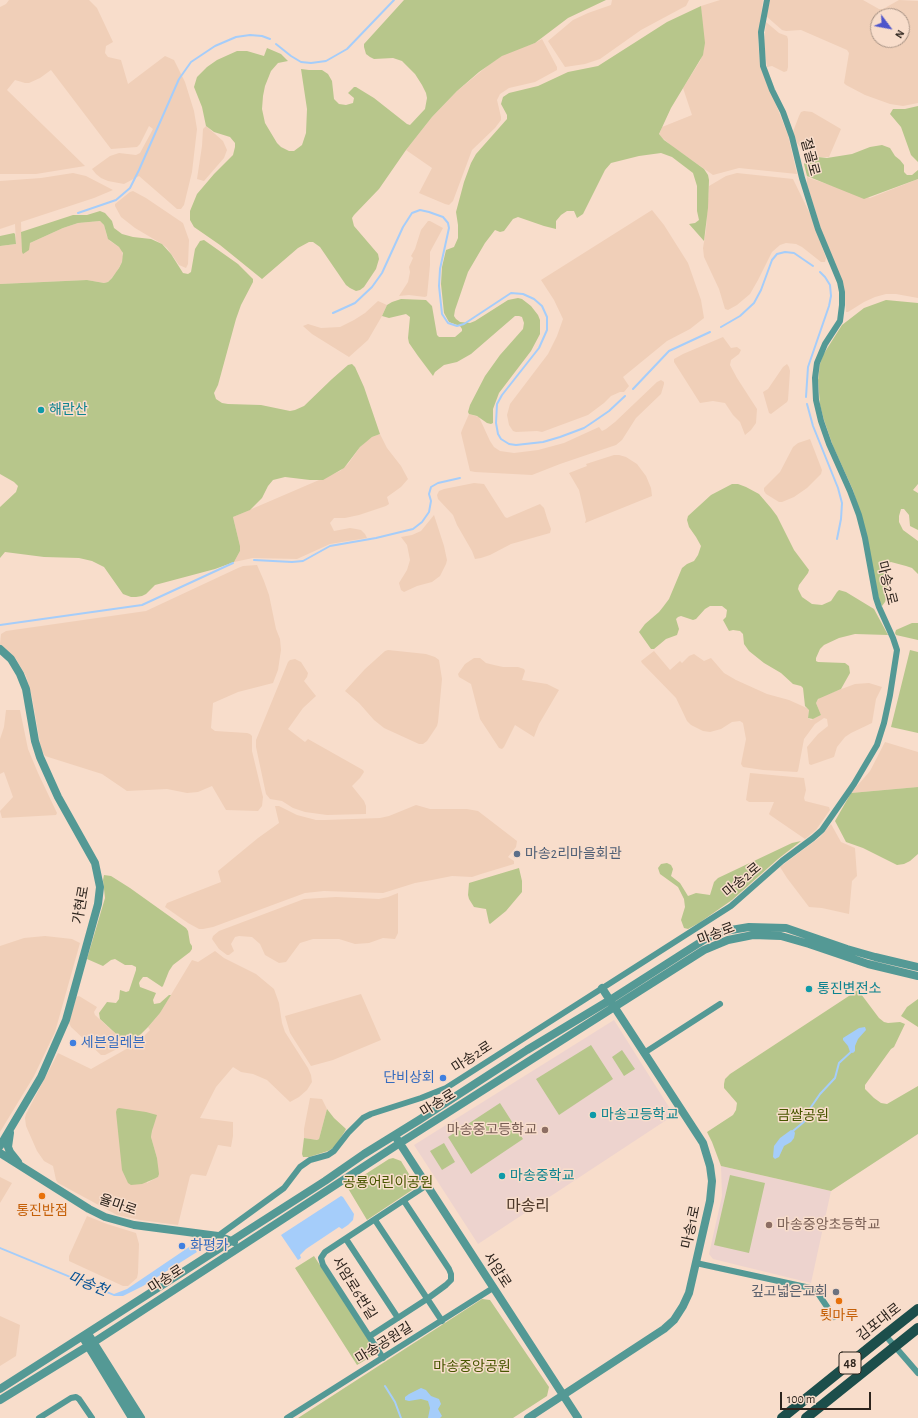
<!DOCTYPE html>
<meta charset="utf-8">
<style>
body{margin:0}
#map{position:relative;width:918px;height:1418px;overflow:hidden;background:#f8ddcb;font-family:"Alegreya Sans",sans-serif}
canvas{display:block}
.north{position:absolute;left:870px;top:8px;width:40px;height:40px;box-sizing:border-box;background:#f8ddcb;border:1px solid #a79385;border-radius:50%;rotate:122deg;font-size:11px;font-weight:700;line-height:16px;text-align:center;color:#2d241d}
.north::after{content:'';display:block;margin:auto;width:14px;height:18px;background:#4e55cb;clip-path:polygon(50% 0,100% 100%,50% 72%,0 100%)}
.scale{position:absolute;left:780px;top:1392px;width:91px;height:18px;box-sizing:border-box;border:2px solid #2d241d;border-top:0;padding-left:5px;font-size:12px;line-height:14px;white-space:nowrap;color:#2d241d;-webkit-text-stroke:3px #f8ddcb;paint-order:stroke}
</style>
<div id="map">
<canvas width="918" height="1418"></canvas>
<div class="north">N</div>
<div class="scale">100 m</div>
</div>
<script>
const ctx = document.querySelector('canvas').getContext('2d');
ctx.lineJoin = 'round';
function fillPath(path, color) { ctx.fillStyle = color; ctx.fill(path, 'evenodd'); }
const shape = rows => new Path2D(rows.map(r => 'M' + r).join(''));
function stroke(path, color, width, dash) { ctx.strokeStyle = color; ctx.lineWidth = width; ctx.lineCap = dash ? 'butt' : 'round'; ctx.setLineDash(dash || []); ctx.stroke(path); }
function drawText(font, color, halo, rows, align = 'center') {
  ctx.font = font + ' "Alegreya Sans","Noto Sans KR",sans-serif'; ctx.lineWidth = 3; ctx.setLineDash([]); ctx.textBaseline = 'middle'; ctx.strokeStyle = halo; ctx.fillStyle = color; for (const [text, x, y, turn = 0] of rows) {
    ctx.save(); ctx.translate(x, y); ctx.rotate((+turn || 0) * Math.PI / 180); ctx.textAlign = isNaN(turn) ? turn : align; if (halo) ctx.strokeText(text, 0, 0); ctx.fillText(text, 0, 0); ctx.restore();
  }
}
fillPath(shape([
 [9,0,89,0,97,8,113,42,106,46,105,53,108,57,121,60,128,84,165,56,174,60,185,82,194,111,197,129,192,172,184,205,181,209,177,209,139,176,124,184,108,181,101,178,96,174,92,169,110,156,119,153,136,155,140,153,153,129,149,126,140,144,137,147,111,149,51,70,40,78,29,83,25,83,15,80,7,90,85,166,36,174,0,174,0,7,6,4],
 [612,0,689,0,686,6,682,8,641,30,600,59,585,64,565,67,548,41,573,20,588,13,611,5],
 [720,0,763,0,758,41,760,64,788,135,797,174,739,168,713,175,673,147,659,135,662,127,692,115,683,88,700,61,704,50,701,6],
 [770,0,863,0,879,9,883,9,899,0,918,1,918,103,903,106,890,104,865,95,846,85,844,83,849,53,847,50,801,30,786,31,782,30,766,16],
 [878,16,902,16,902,40,878,40],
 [766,22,779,33,787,36,788,39,788,67,787,71,784,72,772,66,767,67,764,44],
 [542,39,557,67,557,70,535,82,509,88,500,94,497,100,501,117,501,120,495,128,472,150,453,201,449,205,445,204,419,193,432,168,406,150,432,117,457,91,490,64,506,53,535,43],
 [804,111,812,112,841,129,829,157,818,157,813,155,801,148,797,143,793,132,794,129,799,116,801,112],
 [206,126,223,141,227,150,224,158,204,181,197,179,202,146,203,129],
 [73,173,86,176,113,190,94,198,21,222,22,252,30,243,63,228,78,223,100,221,104,225,107,236,110,241,122,249,123,257,122,262,116,273,108,282,104,283,87,280,0,284,0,246,16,244,15,224,0,229,0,181,41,178],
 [737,173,793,179,812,218,826,258,825,262,821,262,802,247,796,244,786,243,780,245,772,252,758,280,750,294,737,305,728,310,725,309,719,289,704,257,703,248,706,230,709,186,726,176],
 [807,176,809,178,870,198,918,179,918,298,896,294,886,294,875,297,864,302,848,312,846,312,844,286,824,238,807,185],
 [133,191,146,198,183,223,189,240,188,264,186,268,179,265,167,248,162,244,135,228,121,217,115,206,115,204,130,192],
 [652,210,664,225,688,263,701,300,704,318,690,329,667,341,623,377,629,386,624,392,620,392,611,396,604,403,588,415,542,432,537,431,516,432,513,431,509,425,507,415,510,404,548,354,557,336,563,319,554,300,541,280],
 [428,221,430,221,443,228,430,252,430,265,427,296,425,297,409,295,399,296,408,282,410,272,409,267,413,258,411,256,415,249,421,230],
 [378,301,387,305,382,316,368,340,349,357,312,334,303,326,308,324,321,328,340,327,354,320,365,313],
 [723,337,731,348,737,347,741,350,739,354,731,360,730,365,737,378,757,409,756,423,751,430,745,435,740,422,733,415,725,403,713,401,700,403,674,362,674,359,683,354],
 [787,364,789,367,790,371,788,400,787,402,771,414,769,413,763,392,768,389,783,367],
 [661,380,664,382,664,384,661,394,636,418,622,440,616,445,560,464,532,475,475,472,470,471,461,433,462,430,469,414,479,417,490,441,494,447,500,451,514,453,538,450,564,443,599,427,602,431,606,429,615,422,657,382],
 [380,434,387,448,401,466,408,479,401,487,387,497,389,504,386,506,359,515,345,518,334,518,330,523,334,531,350,528,356,529,361,530,365,534,367,538,330,544,297,559,253,558,234,562,240,551,240,546,233,517,340,471,348,464,360,447,365,442,372,437],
 [810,439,822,470,821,474,807,488,794,497,782,502,779,502,766,494,764,491,764,488,780,472,793,447,798,443],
 [614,455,619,455,626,457,637,464,646,476,651,488,652,496,585,523,586,520,579,490,569,473,587,466,586,464],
 [474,483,484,484,505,517,507,518,540,504,544,508,547,518,551,529,550,533,511,544,490,555,481,558,475,559,472,551,457,525,453,515,438,499,437,495,439,491,444,489],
 [434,515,444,546,447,560,446,564,440,576,432,582,417,586,404,592,401,590,399,583,407,570,410,560,407,545,401,537,412,535,421,531],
 [257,565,264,581,269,595,276,629,280,639,281,650,278,670,273,683,238,692,213,703,211,728,215,731,247,733,250,734,252,736,252,751,263,797,262,806,258,811,226,810,212,786,198,792,187,793,167,789,127,791,102,774,45,756,41,749,32,697,26,676,16,659,0,644,1,634,6,631,146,611,238,568,243,566],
 [388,650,426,654,435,657,439,660,442,679,438,722,437,726,427,741,423,744,419,744,384,728,374,720,359,703,345,691,365,669,385,651],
 [654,651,670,670,680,661,682,663,689,656,694,654,704,661,711,658,724,673,736,680,767,694,789,700,809,709,808,718,811,720,821,715,816,703,817,701,820,697,855,684,869,683,882,687,876,699,872,723,851,733,845,737,837,747,834,757,811,765,809,764,807,747,818,734,828,726,827,719,824,718,815,724,804,739,798,771,797,772,763,770,743,767,741,764,746,739,743,723,740,721,732,722,721,729,710,732,703,731,691,725,687,721,676,698,642,663,641,661],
 [474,658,480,658,486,663,494,665,503,667,518,667,524,669,525,671,522,680,547,684,559,690,539,724,534,737,515,725,504,747,502,749,499,748,480,719,471,684,459,677,458,674,465,664],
 [295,659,301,662,308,673,307,677,304,681,316,696,303,708,288,729,305,742,308,739,363,770,364,772,360,778,352,786,364,801,366,806,366,814,327,815,305,812,293,808,282,801,270,799,266,794,256,747,256,740,288,662,290,660],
 [6,710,20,710,28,749,38,773,57,813,56,815,2,818,0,811,13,797,4,772,0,774,0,739,4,727],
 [885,742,918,752,918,787,851,793,870,771],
 [750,773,804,778,806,790,804,798,805,801,829,807,830,810,816,830,805,839,770,815,769,814,774,802,749,802,746,800],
 [416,805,430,809,467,809,478,811,517,841,516,847,508,857,514,861,514,864,481,874,472,877,452,876,432,880,415,883,383,893,324,891,305,893,213,927,203,929,199,929,188,923,165,907,167,903,221,882,218,871,258,838,279,823,275,806,279,806,297,815,316,820,325,820,380,818,389,816],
 [831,824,841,842,855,848,857,876,852,881,849,914,822,908,809,907,787,878,780,867,820,837],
 [398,893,398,933,395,939,383,938,369,943,355,944,339,939,313,939,300,943,286,962,279,963,265,955,260,944,252,937,239,936,235,937,231,944,234,951,229,955,227,955,219,949,212,939,213,936,219,931,304,899,336,897,379,899,388,897],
 [45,936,72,939,80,943,55,1032,34,1076,0,1132,0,946,24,938],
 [215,951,224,958,256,974,274,989,279,1003,282,1023,285,1032,308,1068,311,1075,312,1082,307,1090,299,1097,290,1102,267,1080,253,1074,241,1072,233,1067,216,1087,200,1118,233,1122,233,1136,231,1147,218,1145,206,1176,192,1174,190,1176,178,1225,140,1220,117,1215,58,1183,56,1180,53,1166,44,1161,37,1151,26,1126,25,1118,26,1114,58,1053,91,1069,128,1048,140,1040,150,1030,148,1027,160,1013,192,960,198,962],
 [123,1109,153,1127,151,1137,157,1158,158,1177,147,1183],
 [361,994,381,1040,333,1060,311,1066,290,1033,285,1016],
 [79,996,97,1007,94,1012,95,1015,127,1044,105,1055,101,1055,71,1027,69,1023,76,997],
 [310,1098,322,1099,327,1109,319,1139,317,1140,304,1138,304,1129],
 [0,1177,12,1183,0,1203],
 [87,1216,107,1224,136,1233,139,1244,138,1273,137,1278,128,1286,123,1286,69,1261,69,1256],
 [0,1316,20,1325,16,1356,0,1366]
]), '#f0cfb8');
fillPath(shape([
 [614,1020,674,1115,478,1244,414,1145],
 [721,1166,831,1191,811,1283,713,1259,709,1254,722,1196]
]), '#edd3ce');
fillPath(shape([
 [404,0,606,0,568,18,535,43,502,56,479,72,457,91,432,117,406,150,379,189,354,215,352,218,354,226,378,254,379,259,376,269,364,287,360,290,356,291,350,288,346,285,320,247,313,242,309,242,298,248,262,279,220,245,194,227,190,220,190,211,197,194,214,174,233,155,235,147,235,143,230,137,214,132,206,126,202,107,194,87,197,77,207,67,217,60,237,51,247,51,264,56,267,48,281,54,288,61,278,63,271,71,265,86,263,96,262,109,265,123,277,143,281,147,289,151,294,151,302,145,306,133,307,109,301,69,309,70,322,70,328,74,332,81,334,99,339,104,346,105,353,103,354,98,348,93,354,87,356,87,374,98,407,124,410,125,425,109,427,98,426,93,422,85,415,74,402,61,393,58,374,59,370,57,366,54,364,47,364,44],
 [701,6,705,43,703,55,671,108,659,134,664,140,704,169,708,175,709,180,708,208,704,241,689,224,695,223,699,220,697,211,697,186,693,173,672,157,661,153,639,156,611,163,605,170,583,214,577,218,574,211,567,211,561,215,556,221,556,229,544,226,518,217,513,219,504,231,500,232,495,230,485,243,468,272,455,310,454,316,456,319,460,322,470,323,475,321,508,300,518,298,522,299,531,306,538,315,540,320,540,334,531,351,499,393,493,409,493,423,491,424,487,423,477,416,469,414,468,412,470,405,485,376,500,355,523,329,524,323,522,317,519,316,515,316,471,354,457,362,444,365,435,372,433,376,418,356,409,343,408,338,410,317,406,314,389,318,382,316,387,305,392,302,401,299,426,300,432,306,437,335,439,337,455,337,462,331,462,329,460,326,449,322,444,313,441,284,442,267,446,250,454,247,458,238,458,225,456,212,464,182,471,163,476,154,507,119,507,115,501,104,503,97,509,93,538,86,568,72,598,66,667,22],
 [918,106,918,162,911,155,901,127,890,114,893,109,905,109],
 [882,145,890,148,895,156,900,160,904,165,904,172,907,175,912,175,918,170,918,179,864,199,807,176,804,164,808,159,818,157,827,158,852,154,870,147],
 [100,211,105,213,112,221,114,228,122,234,133,237,151,239,162,244,171,254,183,273,188,274,191,272,195,249,200,241,204,240,238,264,253,279,253,282,241,305,236,319,218,385,214,393,216,399,222,403,228,404,261,405,290,411,295,410,304,406,332,379,348,365,352,364,355,367,364,387,380,434,372,437,360,447,344,468,323,480,310,480,285,477,273,480,268,486,262,498,250,510,233,517,240,546,240,551,234,562,215,569,155,585,146,594,142,596,136,597,131,597,123,594,104,567,92,561,79,558,44,557,5,552,0,558,0,507,16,492,18,486,14,482,0,474,0,284,87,280,104,283,108,282,112,278,119,268,122,262,123,253,119,247,108,239,104,225,100,221,78,223,63,228,30,243,29,250,23,254,22,252,21,232,73,215,87,215],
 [14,233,15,234,16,244,0,246,0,236],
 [886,300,918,303,918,484,913,490,918,493,918,530,910,526,909,515,904,509,901,509,899,516,899,522,903,530,918,541,918,574,912,568,906,566,891,562,885,564,888,593,885,602,882,606,879,600,861,516,853,490,833,446,824,420,820,405,818,380,820,364,823,355,842,325,864,308],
 [732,484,738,484,746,487,759,494,771,508,777,516,794,550,809,570,808,573,799,585,798,589,802,597,812,604,822,605,831,601,837,592,839,590,846,592,874,609,888,635,855,634,839,638,824,645,820,649,816,658,816,661,818,662,845,663,849,666,850,673,841,689,818,699,816,703,821,715,813,719,808,718,809,710,805,706,803,688,801,686,793,684,781,673,764,663,749,651,744,644,743,634,740,631,733,630,729,631,723,620,726,617,727,610,722,606,710,606,705,609,696,619,693,620,681,616,678,617,676,619,679,629,677,635,666,639,654,649,651,649,639,632,645,624,659,612,663,607,669,599,682,568,687,564,694,561,698,555,701,546,696,537,689,527,687,520,688,516,711,495],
 [912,623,918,623,918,640,896,635,895,633,896,630],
 [910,650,918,652,918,733,891,727],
 [918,787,918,854,910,861,904,864,897,865,863,848,846,842,835,821,851,793],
 [801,841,778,859,732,900,699,923,688,929,684,928,681,920,685,907,684,899,678,887,660,874,658,868,661,864,667,863,671,865,673,869,671,876,680,883,688,896,696,893,710,895,714,882,718,878,792,843],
 [519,868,522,881,522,892,506,911,490,924,489,923,486,909,474,907,469,899,468,895,469,883],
 [104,875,111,876,130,888,186,928,188,931,190,943,192,946,192,949,190,952,173,965,169,971,163,986,162,987,147,977,143,977,140,981,139,983,140,987,156,993,153,1000,154,1004,160,1003,169,995,171,995,160,1013,148,1027,141,1034,127,1044,100,1019,99,1013,107,1002,116,1003,119,999,120,990,126,992,129,991,136,970,136,967,132,965,125,965,115,959,111,960,103,966,87,959,105,898,103,880],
 [858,990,879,1018,884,1022,888,1023,900,1022,905,1024,894,1047,891,1049,865,1085,865,1089,874,1098,881,1103,887,1104,918,1086,918,1134,831,1191,721,1166,712,1142,707,1132,733,1115,736,1110,737,1103,724,1088,724,1084,725,1079,730,1074],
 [918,999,918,1027,901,1016,907,1007],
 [591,1045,613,1079,559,1115,536,1079],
 [622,1050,635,1069,624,1076,612,1057],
 [500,1103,523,1139,471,1174,448,1137],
 [119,1108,146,1112,157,1115,152,1131,151,1137,157,1158,159,1174,158,1177,154,1179,142,1184,131,1185,128,1183,122,1170,116,1112,117,1109],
 [327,1109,334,1118,346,1129,345,1131,335,1147,328,1151,309,1157,303,1157,302,1154,304,1138,317,1140,319,1139],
 [444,1143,455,1162,442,1170,430,1151],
 [393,1158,401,1161,415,1184,415,1188,367,1220,346,1185,361,1177,389,1159],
 [730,1175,765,1183,749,1253,714,1245],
 [314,1256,377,1353,357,1365,295,1268],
 [482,1299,490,1300,549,1387,547,1396,513,1418,298,1418]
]), '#b7c68b');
fillPath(shape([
 [865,1027,866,1030,858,1039,855,1046,855,1051,853,1053,850,1052,848,1046,843,1040,843,1038,859,1028],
 [791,1130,794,1131,795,1133,794,1138,791,1142,784,1146,779,1157,775,1159,773,1157,774,1146,780,1138],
 [341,1196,343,1197,354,1214,353,1220,348,1225,342,1229,339,1227,306,1249,300,1255,301,1258,298,1260,281,1235],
 [192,1245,197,1252,143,1286,123,1296,114,1296,0,1249,0,1247,114,1294,127,1289],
 [421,1388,426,1390,431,1396,439,1399,441,1404,438,1409,442,1416,440,1418,428,1418,430,1408,428,1401,421,1399,409,1401,405,1400,405,1397,409,1394]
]), '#a5cdfa');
stroke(shape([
 [276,44,291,56,301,62,311,63,326,61,347,49,394,0],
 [78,213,116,200,130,188,139,170,179,79,191,62,215,46,236,37,250,35,262,36,270,39],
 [333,313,355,303,372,287,382,273,403,227,412,213,420,210,429,212,443,217,448,223,449,228,440,269,439,286,442,314,448,323,457,326,464,324,511,293,523,294,534,299,542,306,547,317,547,330,539,348,502,395,497,404,496,423,498,434,501,439,509,444,516,445,543,442,560,437,584,428,593,422,609,411,625,396],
 [721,327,740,316,754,303,761,290,772,260,777,254,785,252,794,253,813,266],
 [633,389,669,351,710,332],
 [806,397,808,367,829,306,831,296,830,285,825,277,820,272],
 [807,404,813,426,838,488,842,503,841,519,837,539],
 [254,560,292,562,303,561,330,546,376,538,413,529,422,522,429,512,431,501,429,494,431,487,438,483,460,478],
 [0,625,142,605,233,563],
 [793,1131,805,1121,809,1110,820,1094,835,1078,839,1063,852,1051],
 [385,1386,395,1402,401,1418]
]), '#a5cdfa', 2);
stroke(shape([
 [644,1053,720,1004],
 [375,1220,442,1321],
 [218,1236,284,1188,300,1167,310,1160,328,1155,334,1151,348,1133,363,1118,371,1114,421,1098,446,1088,731,906,782,861,813,838,822,830,854,784,877,745,884,723,890,695,897,650,893,638,879,607,876,598,865,538,859,515,850,491,829,444,821,421,816,400,815,378,817,363,825,344,840,321,842,305,842,292,840,282,818,229,802,178,792,137,783,112,772,90,763,66,761,32,767,0],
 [346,1239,398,1318],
 [696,1263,815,1289,834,1317],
 [885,1335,918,1373],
 [370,1336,427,1299,446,1285,451,1280,451,1274,449,1269,404,1201],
 [383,1358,323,1265,321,1258,325,1252,427,1185],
 [39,1418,71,1398,76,1397,79,1399,92,1418],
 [287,1418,493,1288]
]), '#549995', 6);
stroke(shape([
 [0,649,11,659,20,674,26,689,35,741,40,757,58,797,95,863,100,887,98,904,66,1020,41,1077,0,1146],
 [10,1133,8,1147,10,1152,18,1162],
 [397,1139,578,1418],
 [0,1153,89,1209,105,1217,134,1225,218,1236,234,1242],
 [90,1337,141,1418],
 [85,1341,132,1418],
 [0,1389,325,1181,364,1154,419,1120,527,1050,610,1000,707,938,725,931,749,927,786,928,847,949,875,957,918,967],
 [0,1400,88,1346,400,1143,704,950,728,940,753,935,781,936,809,944,868,964,918,976],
 [528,1418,664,1329,674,1320,683,1306,689,1293,710,1201,712,1181,710,1166,703,1143,602,988]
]), '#549995', 8);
stroke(shape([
 [782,1418,885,1335,918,1309],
 [806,1418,918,1328]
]), '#1c4e4b', 10);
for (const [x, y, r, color] of [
 [41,410,4,"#0f9aa8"],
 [517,854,4,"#5c6f8a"],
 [809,989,4,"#0f9aa8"],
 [73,1043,4,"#3f7fe0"],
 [443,1078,4,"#3f7fe0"],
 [593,1115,4,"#0f9aa8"],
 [545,1130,4,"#8d6e63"],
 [502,1176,4,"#0f9aa8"],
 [42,1196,4,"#e8710a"],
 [769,1225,4,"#8d6e63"],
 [182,1246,4,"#3f7fe0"],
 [836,1292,4,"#6b7280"],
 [839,1301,4,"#e8710a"]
]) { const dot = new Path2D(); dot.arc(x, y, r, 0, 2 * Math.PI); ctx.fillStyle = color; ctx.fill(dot); stroke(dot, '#f8ddcb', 1.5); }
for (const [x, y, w] of [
 [850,1363,22]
]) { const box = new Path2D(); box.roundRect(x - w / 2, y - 11, w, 22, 3); ctx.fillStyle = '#f8ddcb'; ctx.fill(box); stroke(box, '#2d241d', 1); }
drawText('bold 13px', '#2d241d', null, [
 ["48",850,1363]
]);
drawText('14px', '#2d241d', '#f8ddcb', [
 ["절골로",810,157,75],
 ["마송2로",887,583,76],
 ["마송2로",742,880,-40],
 ["가현로",81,905,-80],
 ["마송로",716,934,-21],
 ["마송2로",472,1057,-33],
 ["마송로",438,1103,-32],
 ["율마로",118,1205,19],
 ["마송1로",691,1227,-78],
 ["서암로",497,1270,57],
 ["마송로",166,1279,-33],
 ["서암로6번길",354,1288,58],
 ["김포대로",879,1322,-38],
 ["마송공원길",384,1343,-32]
]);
drawText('14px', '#0d838f', '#f8ddcb', [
 ["해란산",49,410],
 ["통진변전소",817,989],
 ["마송고등학교",601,1115],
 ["마송중학교",510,1176]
], 'left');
drawText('14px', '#4e5e75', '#f8ddcb', [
 ["마송2리마을회관",525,854]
], 'left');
drawText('14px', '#366cbe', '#f8ddcb', [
 ["세븐일레븐",81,1043],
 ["단비상회",435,1078,"right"],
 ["화평카",190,1246]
], 'left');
drawText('14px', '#485600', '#f8ddcb', [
 ["금쌀공원",803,1116],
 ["공룡어린이공원",388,1183],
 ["마송중앙공원",472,1367]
]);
drawText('14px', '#785e54', '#f8ddcb', [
 ["마송중고등학교",537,1130],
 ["마송중앙초등학교",777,1225,"left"]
], 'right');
drawText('14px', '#c56008', '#f8ddcb', [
 ["통진반점",42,1211],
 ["툇마루",839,1316]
]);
drawText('14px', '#5b616d', '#f8ddcb', [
 ["깊고넓은교회",828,1292]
], 'right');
drawText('italic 15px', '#075395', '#f8ddcb', [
 ["마송천",88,1284,22]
]);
drawText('16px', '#4e392a', '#f8ddcb', [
 ["마송리",528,1206]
]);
</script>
